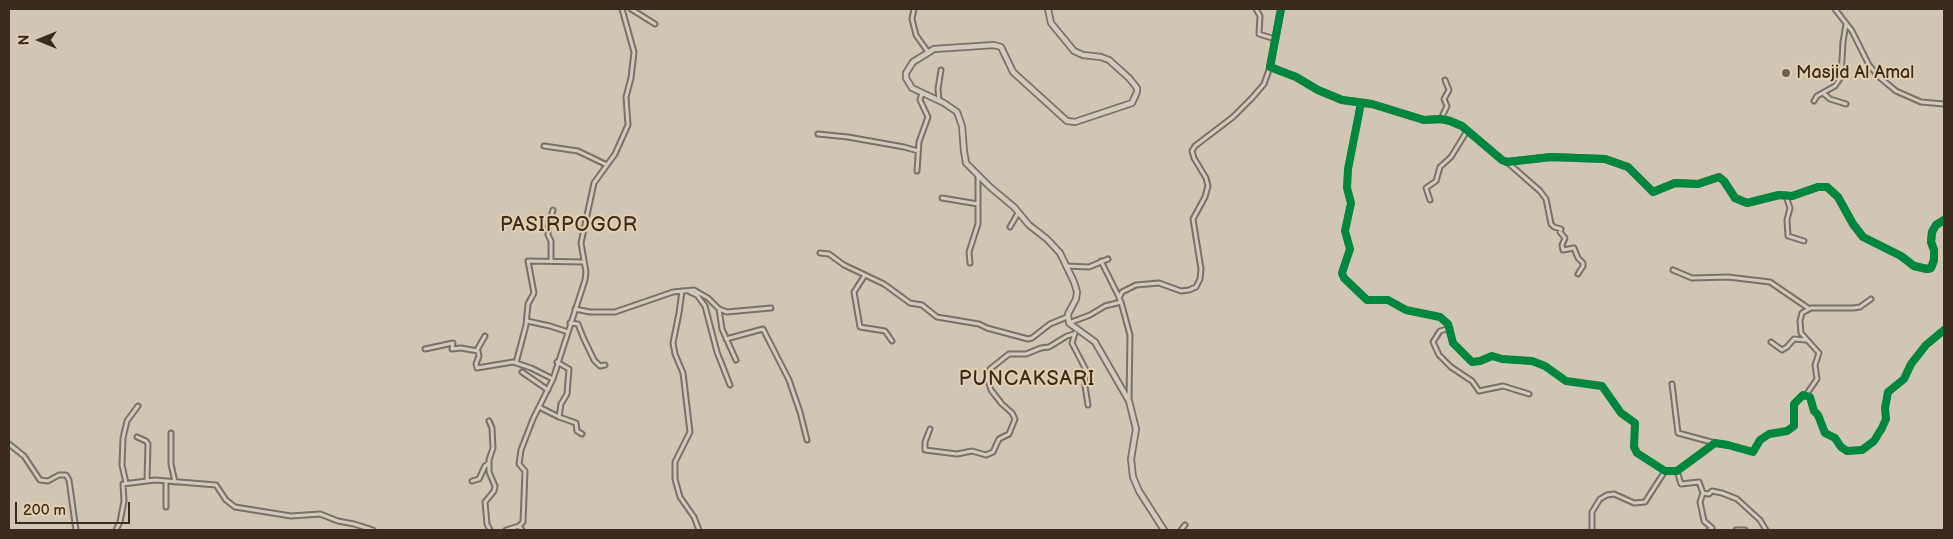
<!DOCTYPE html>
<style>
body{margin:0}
#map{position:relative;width:1953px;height:539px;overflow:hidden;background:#d1c5b4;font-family:"Balsamiq Sans",sans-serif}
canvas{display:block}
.frame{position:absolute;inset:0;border:10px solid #3b2a1e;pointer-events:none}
.north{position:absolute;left:15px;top:15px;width:50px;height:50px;-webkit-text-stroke:4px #e4cfae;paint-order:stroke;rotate:270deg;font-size:14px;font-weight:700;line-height:20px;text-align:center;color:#3b2a1e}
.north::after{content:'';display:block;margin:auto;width:18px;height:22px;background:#3b2a1e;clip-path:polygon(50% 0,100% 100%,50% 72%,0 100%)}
.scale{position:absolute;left:15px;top:502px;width:115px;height:22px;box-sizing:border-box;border:2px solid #3b2a1e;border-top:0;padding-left:6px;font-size:15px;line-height:18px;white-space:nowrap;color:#3b2a1e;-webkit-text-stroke:4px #e4cfae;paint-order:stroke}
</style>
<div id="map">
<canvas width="1953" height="539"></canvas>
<div class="frame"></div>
<div class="north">N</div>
<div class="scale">200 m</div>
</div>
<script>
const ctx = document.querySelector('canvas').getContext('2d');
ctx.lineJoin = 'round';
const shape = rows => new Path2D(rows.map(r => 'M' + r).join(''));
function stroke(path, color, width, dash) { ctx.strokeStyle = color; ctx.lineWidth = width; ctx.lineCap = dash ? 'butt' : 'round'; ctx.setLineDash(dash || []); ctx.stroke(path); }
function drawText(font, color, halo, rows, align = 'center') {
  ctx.font = font + ' "Balsamiq Sans",sans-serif'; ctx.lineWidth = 4; ctx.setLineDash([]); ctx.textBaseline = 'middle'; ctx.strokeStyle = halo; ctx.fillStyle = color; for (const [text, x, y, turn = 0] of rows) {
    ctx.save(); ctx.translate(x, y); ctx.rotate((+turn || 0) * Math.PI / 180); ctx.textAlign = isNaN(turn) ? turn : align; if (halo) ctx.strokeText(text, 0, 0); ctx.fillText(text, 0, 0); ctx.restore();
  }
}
const street = shape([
 [631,9,655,24],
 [914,9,912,19,916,35,928,52],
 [1256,9,1260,16,1259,34,1275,39],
 [1835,9,1852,31,1869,65,1878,76,1896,91,1921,102,1944,104],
 [1823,93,1830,99,1846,104],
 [939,100,938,89,941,70],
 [1814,101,1817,96,1835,86,1841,77,1843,42,1846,24],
 [1361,103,1348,169,1347,188,1351,203,1345,231,1350,249,1342,273,1344,278,1367,300,1388,300,1406,310,1440,317,1448,324,1453,343,1472,362,1480,361,1492,356,1502,359,1532,361,1545,366,1566,381,1602,386,1621,413,1635,423,1634,447,1637,453,1665,471,1677,471,1715,443,1728,445,1753,452,1760,440,1769,434,1787,431,1794,426,1794,404,1803,395,1810,397,1814,411,1818,415,1825,433,1835,438,1841,447,1847,451,1862,450,1874,441,1882,428,1886,419,1885,408,1888,392,1904,379,1911,364,1926,345,1944,330],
 [1441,119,1447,106,1444,99,1449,90,1445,80],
 [818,134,848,137,904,147,918,151],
 [544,146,578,151,607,165],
 [1507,162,1540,191,1546,199,1551,224,1554,227,1561,229,1560,232,1565,238,1562,245,1563,250,1574,248,1578,258,1583,263,1583,266,1578,274],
 [917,171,919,142,928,117,920,100,922,93],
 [1786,196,1790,208,1787,220,1788,236,1804,241],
 [942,198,978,204],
 [1430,200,1426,188,1436,181,1440,167,1451,157,1467,131],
 [1010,227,1018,213],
 [820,253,829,254,844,265,884,284,910,303,922,305,937,317,979,324,987,328,1028,339,1032,338,1050,324,1067,317],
 [551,261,551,241,548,235,548,227,553,210],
 [1101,261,1119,297],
 [970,263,969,252,978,224,978,176],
 [1066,266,1089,267,1108,259],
 [1673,270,1692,278,1728,277,1770,282,1808,308],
 [865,275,854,292,860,327,885,331,892,341],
 [682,291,679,313,673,343,675,354,683,373,690,432,675,462,675,479,680,497,694,517,699,530],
 [690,292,697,295,705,306,717,352,730,385],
 [1121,302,1130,335,1129,400],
 [575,309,590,312,615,312,673,292,694,290,708,298,719,309,727,312,771,308],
 [719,309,722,329,736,360],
 [527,321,550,326,568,332],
 [570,323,578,324,583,337,594,360,600,366,605,365],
 [1069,323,1090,315,1105,306,1121,302,1119,298,1122,292,1136,285,1159,283,1181,291,1189,290,1196,287,1200,279,1201,269,1193,219,1205,197,1208,186,1206,178,1194,158,1192,151,1195,146,1233,117,1252,98,1264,84,1270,67],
 [1450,328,1440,331,1433,342,1439,355,1451,367,1472,381,1479,391,1503,386,1529,394],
 [1075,333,1072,343,1086,370,1085,386,1088,405],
 [726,339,763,329,789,380,800,412,807,440],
 [1771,342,1782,350,1787,347,1794,339,1806,340],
 [425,349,453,343,452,349,461,348,478,351,479,356,476,364,477,368,513,362,531,368,553,379],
 [477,350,485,336],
 [557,362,569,369,567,394,561,404,559,417,576,423,577,431,582,434],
 [516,363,526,325,528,304,534,293,528,261,584,262],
 [522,372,548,390],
 [1672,384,1678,433,1715,443],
 [1806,395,1817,379,1815,365,1819,353,1801,333,1800,321,1802,313,1811,308,1853,308,1860,307,1871,299],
 [539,407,559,417],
 [489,421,492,428,493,448,489,460,489,472,495,486,494,491,485,502,487,524,490,530],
 [930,429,925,442,925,450,957,454,972,451,986,455,993,452,999,439,1009,434,1015,419,1012,413,1002,404,991,390,987,378,990,369,1009,354,1026,354,1041,348,1049,347,1067,336,1074,334],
 [171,433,171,464,175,482],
 [137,437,146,441,148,444,147,481],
 [9,444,24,456,40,480,48,481,59,475,66,475,69,480,76,530],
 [1677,471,1681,484,1699,482,1703,493,1700,502,1704,521,1712,528,1709,530],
 [166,481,166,507],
 [472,481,479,479,485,466,489,463],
 [126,483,122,465,123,438,127,421,138,406],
 [1703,493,1709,494,1712,491,1722,493,1737,499,1760,520,1766,530],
 [519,526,522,530],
 [1592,529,1592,512,1600,499,1607,495,1614,494,1634,503,1645,502,1665,471],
 [116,530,120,522,124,501,123,484,155,480,216,485,226,500,235,507,291,516,320,514,338,521,354,524,373,530],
 [506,530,519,526,523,522,525,471,519,464,521,450,533,419,553,379,585,280,586,272,581,243,594,183,615,154,628,125,626,97,631,78,634,52,622,9],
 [1181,530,1185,525],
 [1736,530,1745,530]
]);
const secondary = shape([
 [1048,9,1051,23,1074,51,1083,55,1101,57,1109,60,1129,78,1137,88,1137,92,1132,103,1075,122,1067,121,1013,72,1003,51,1001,47,994,45,934,49,913,62,906,73,906,78,912,88,944,103,957,112,962,126,964,151,966,163,990,187,1014,207,1029,225,1047,239,1060,253,1074,282,1077,292,1076,299,1068,314,1069,323,1095,342,1129,401,1136,429,1131,459,1133,477,1139,491,1164,530],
 [1281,9,1270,67,1296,77,1318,90,1342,100,1372,104,1424,120,1441,119,1450,121,1462,126,1502,160,1507,162,1551,157,1605,159,1628,167,1653,192,1675,183,1698,184,1719,177,1724,181,1735,198,1747,203,1779,195,1792,196,1818,187,1827,187,1838,197,1853,224,1863,237,1901,256,1914,266,1927,269,1931,268,1934,260,1934,250,1931,242,1932,232,1936,225,1944,220]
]);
stroke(street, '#7a7166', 7);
stroke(secondary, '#7a7166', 8);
stroke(street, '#d2cabe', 3);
stroke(secondary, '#d2cabe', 4.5);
stroke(shape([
 [1281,9,1270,67,1296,77,1318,90,1342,100,1372,104,1424,120,1441,119,1450,121,1462,126,1502,160,1507,162,1551,157,1605,159,1628,167,1653,192,1675,183,1698,184,1719,177,1724,181,1735,198,1747,203,1779,195,1792,196,1818,187,1827,187,1838,197,1853,224,1863,237,1901,256,1914,266,1927,269,1931,268,1934,260,1934,250,1931,242,1932,232,1936,225,1944,220],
 [1361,103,1348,169,1347,188,1351,203,1345,231,1350,249,1342,273,1344,278,1367,300,1388,300,1406,310,1440,317,1448,324,1453,343,1472,362,1480,361,1492,356,1502,359,1532,361,1545,366,1566,381,1602,386,1621,413,1635,423,1634,447,1637,453,1665,471,1677,471,1715,443,1728,445,1753,452,1760,440,1769,434,1787,431,1794,426,1794,404,1803,395,1810,397,1814,411,1818,415,1825,433,1835,438,1841,447,1847,451,1862,450,1874,441,1882,428,1886,419,1885,408,1888,392,1904,379,1911,364,1926,345,1944,330]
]), '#00873e', 8);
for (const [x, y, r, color] of [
 [1786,73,5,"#706052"]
]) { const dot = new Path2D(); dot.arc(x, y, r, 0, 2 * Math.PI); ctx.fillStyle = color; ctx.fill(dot); stroke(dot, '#e4cfae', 2); }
drawText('18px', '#3b2a1e', '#e4cfae', [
 ["Masjid Al Amal",1796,73]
], 'left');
ctx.letterSpacing = '1px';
drawText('20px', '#3b2a1e', '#e4cfae', [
 ["PASIRPOGOR",569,226],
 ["PUNCAKSARI",1027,380]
]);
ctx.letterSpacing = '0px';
</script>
